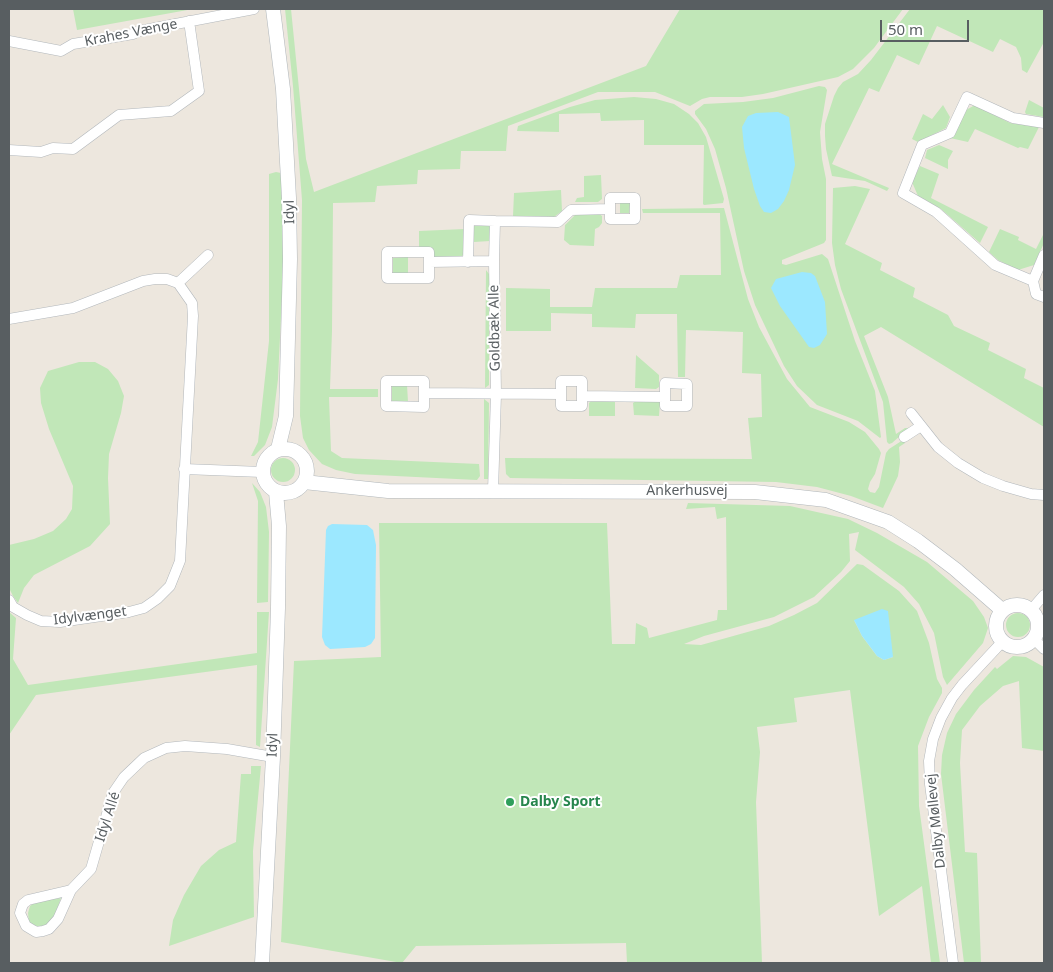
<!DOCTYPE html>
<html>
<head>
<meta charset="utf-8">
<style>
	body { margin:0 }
	#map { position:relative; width:1053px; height:972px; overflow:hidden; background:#ede7de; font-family:"Noto Sans",sans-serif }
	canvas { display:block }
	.frame { position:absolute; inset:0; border:10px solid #585e61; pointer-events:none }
	.scale { position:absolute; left:880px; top:20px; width:89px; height:22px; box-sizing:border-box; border:2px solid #585e61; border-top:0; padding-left:6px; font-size:15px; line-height:18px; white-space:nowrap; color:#585e61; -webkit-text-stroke:4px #fff; paint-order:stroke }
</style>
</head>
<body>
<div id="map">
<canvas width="1053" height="972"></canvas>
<div class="frame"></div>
<div class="scale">50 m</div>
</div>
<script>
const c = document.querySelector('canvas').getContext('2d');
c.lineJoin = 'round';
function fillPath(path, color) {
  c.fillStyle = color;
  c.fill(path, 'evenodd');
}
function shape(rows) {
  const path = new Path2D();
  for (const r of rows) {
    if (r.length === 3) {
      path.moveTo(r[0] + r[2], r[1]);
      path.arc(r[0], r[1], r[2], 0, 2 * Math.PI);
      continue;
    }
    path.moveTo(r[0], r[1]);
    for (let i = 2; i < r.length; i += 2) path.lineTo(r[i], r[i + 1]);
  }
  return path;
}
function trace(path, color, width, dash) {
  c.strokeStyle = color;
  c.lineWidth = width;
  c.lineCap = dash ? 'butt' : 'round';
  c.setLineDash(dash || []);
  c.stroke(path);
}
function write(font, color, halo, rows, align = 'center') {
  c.font = font + ' "Noto Sans",sans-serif';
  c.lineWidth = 4;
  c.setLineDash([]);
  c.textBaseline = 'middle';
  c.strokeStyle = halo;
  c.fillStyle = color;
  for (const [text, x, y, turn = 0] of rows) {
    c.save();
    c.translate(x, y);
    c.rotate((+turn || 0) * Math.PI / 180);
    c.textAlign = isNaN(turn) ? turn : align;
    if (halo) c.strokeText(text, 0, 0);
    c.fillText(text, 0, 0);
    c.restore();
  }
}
fillPath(shape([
	[73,9,193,9,77,30],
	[285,9,291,9,306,159,314,192,646,66,680,9,903,9,874,48,853,69,838,77,763,94,742,97,710,97,702,99,690,106,655,92,598,92,508,126,506,151,461,151,460,169,418,170,417,184,377,186,375,202,333,203,332,331,330,389,378,389,378,397,329,397,331,451,342,458,479,464,480,476,477,480,355,474,336,470,322,464,309,450,303,438,300,416,302,200,293,86],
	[910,9,1044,9,1044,42,1027,73,1022,70,1021,58,1016,47,1000,39,993,52,937,26,919,65,897,55,879,92,869,88,832,164,889,188,887,191,865,181,832,176,826,149,825,136,825,124,834,96,838,88,843,82,858,74,871,60],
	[819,86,825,87,827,90,820,132,822,159,826,179,826,240,824,243,782,260,782,264,786,265,822,254,828,259,855,341,875,391,881,437,880,438,858,421,817,405,797,386,784,366,755,305,744,271,726,188,715,149,706,129,695,114,695,111,704,104,743,102,773,98],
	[634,97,656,99,674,104,689,114,698,123,706,137,724,199,723,203,704,205,703,204,704,145,644,145,644,120,601,121,600,113,559,114,559,132,517,131,518,126,570,107,595,100],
	[1029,100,1044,108,1044,117,1026,114,1025,112],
	[943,105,950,117,946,128,918,142,912,139,923,114,932,119],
	[975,105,1010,123,1039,127,1028,149,1020,147,1018,148,975,129,968,142,950,138,966,110],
	[939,145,953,151,948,160,948,169,925,158,927,150],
	[920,166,939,174,931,198,988,227,980,243,941,209,918,196,912,182],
	[276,172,281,173,284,254,278,379,272,427,265,445,254,456,251,456,258,442,269,341,269,174],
	[601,175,602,199,598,202,575,202,577,198,584,197,584,176],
	[855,186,870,189,845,244,882,263,880,270,915,288,913,297,948,315,954,326,990,343,988,350,1026,369,1024,378,1044,388,1044,427,881,327,864,336,888,397,896,434,905,428,909,428,892,443,889,444,887,442,883,402,841,289,835,265,832,243,833,188],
	[561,190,562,211,554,217,513,216,514,193],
	[620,202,630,203,629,213,620,213],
	[724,208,748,299,759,327,787,379,810,407,849,422,865,432,879,449,881,453,875,474,870,482,868,489,870,492,875,493,879,487,886,453,889,449,903,440,905,443,899,447,900,462,898,476,883,508,851,496,817,487,776,482,510,478,506,474,505,458,752,459,748,418,762,417,761,374,742,373,743,332,686,330,685,377,678,377,677,314,636,314,635,328,592,327,592,314,551,313,551,331,506,331,506,288,550,289,550,307,592,307,595,288,677,288,680,275,721,275,720,213,643,213,642,209],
	[577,213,598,213,602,216,602,223,599,227,595,229,594,246,570,245,564,240,565,225],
	[474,226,490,226,490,241,474,242],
	[465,229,463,255,460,258,435,259,432,256,433,248,419,247,419,231],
	[1000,229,1019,237,1018,240,1036,249,1044,233,1044,243,1034,265,1018,270,998,260,989,252],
	[408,257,408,273,393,273,393,258],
	[486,270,489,274,489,385,485,388],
	[636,355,659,375,659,387,656,389,635,388],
	[79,362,95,362,108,369,118,381,124,396,121,413,109,454,108,478,110,524,90,546,34,575,24,588,18,603,13,596,9,588,9,545,34,539,53,531,66,519,72,509,73,486,49,429,41,403,40,388,48,371],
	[392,384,407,385,408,402,392,401],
	[484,399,489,403,488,479,484,479],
	[593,399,611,400,615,402,615,416,589,416,589,403],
	[639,399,658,400,660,402,659,416,634,415,633,403],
	[283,470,12],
	[252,483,260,492,266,507,269,532,268,602,257,603,258,501],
	[688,503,790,506,848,519,877,533,927,562,973,601,984,617,988,628,983,643,947,685,943,677,934,633,919,604,904,587,855,550,859,532,849,534,850,561,841,572,814,597,774,617,704,636,684,644,701,645,769,626,794,615,817,603,857,564,863,565,899,591,917,611,929,643,937,679,942,688,942,693,929,717,918,746,919,806,940,963,931,963,922,886,879,916,850,690,794,698,797,722,757,727,760,752,756,802,762,963,627,963,626,943,416,946,402,963,281,942,294,661,381,657,379,523,607,523,612,644,635,644,636,623,647,628,649,638,717,620,718,610,727,610,726,517,717,519,715,507,686,509],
	[854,620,893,657,884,660,877,656,862,636],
	[9,612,16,618,13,659,28,685,257,653,257,612,269,612,260,747,256,745,257,665,36,695,9,735],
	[1018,625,12],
	[1013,656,1026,657,1044,667,1044,754,1044,751,1022,748,1019,681,1003,686,980,706,962,730,960,763,965,852,977,853,981,963,964,963,941,774,942,755,947,733,956,714,974,690,995,667,997,669],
	[251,766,261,766,253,851,254,917,169,946,173,920,184,895,201,866,219,850,236,842,241,774,251,774],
	[61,898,53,920,46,926,39,927,29,923,28,913,30,906,37,901]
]), '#c1e7b8');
fillPath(shape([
	[778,112,789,117,795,165,789,190,784,201,778,209,771,213,764,212,760,206,754,189,744,148,742,127,748,116,756,113],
	[802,272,811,273,815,276,825,302,827,334,820,345,814,348,809,347,780,306,771,288,776,279],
	[332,524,367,525,373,530,376,545,375,638,371,644,365,647,330,649,325,645,322,637,326,530,328,526],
	[882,609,888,611,893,657,884,660,877,656,862,636,854,620]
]), '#9ce8ff');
const street = shape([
	[9,41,61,51,73,44,133,34,139,31,254,9],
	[9,150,41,152,53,148,73,149,119,115,171,111,199,91,189,21],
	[1044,255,1033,281,1036,294,1044,297],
	[429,262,429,278,387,278,387,252,429,252,429,262,494,261],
	[468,262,469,220,495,221],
	[1033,281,995,265,936,212,903,193,922,145,950,133,967,97,1013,118,1044,123],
	[178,283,208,255],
	[9,319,73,308,143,281,155,279,167,279,178,283,192,303,193,316,180,561,170,586,157,599,144,608,129,612,60,622,41,621,27,615,13,607,9,600],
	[424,393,424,381,386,381,386,406,424,407,424,393,561,394,561,381,582,381,582,406,561,406,561,394],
	[582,396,665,397,665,406,687,406,687,384,665,383,665,397],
	[911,413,938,447,958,463,983,478,1003,486,1031,494,1044,495],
	[904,437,921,426],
	[184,469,262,472],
	[493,491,496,394,494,261,495,221,558,222,571,210,610,209,610,219,635,219,635,198,610,198,610,209],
	[1031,610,1044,595],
	[1034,639,1044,649],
	[71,890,28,900,23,904,20,913,26,926,36,932,43,931,49,929,58,919,71,890,91,869,113,793,124,777,144,758,166,748,185,746,227,749,273,757],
	[953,963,930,784,929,761,933,739,941,718,952,698,962,685,1003,641]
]);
const secondary = shape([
	[273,9,283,89,289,198,290,259,286,416,278,449],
	[285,471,22],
	[304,482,388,491,755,492,826,500,888,522,918,541,955,569,1002,610],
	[1017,626,21],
	[262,963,273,757,278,608,279,526,276,492]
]);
trace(street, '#b2b7bb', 11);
trace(secondary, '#b1b7bb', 15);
trace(street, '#fff', 10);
trace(secondary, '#fff', 14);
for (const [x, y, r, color] of [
	[510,802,5,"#2e9e5b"]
]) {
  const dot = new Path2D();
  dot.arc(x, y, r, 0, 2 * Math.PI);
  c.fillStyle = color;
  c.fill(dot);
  trace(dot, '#fff', 2);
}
write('14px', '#585e61', '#fff', [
	["Krahes Vænge",131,33,-11],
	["Idyl",290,212,-91],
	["Goldbæk Alle",495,328,-91],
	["Ankerhusvej",687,491],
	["Idylvænget",90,616,-7],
	["Idyl",273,745,-88],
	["Idyl Allé",108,817,-72],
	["Dalby Møllevej",936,821,-96]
]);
write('bold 14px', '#27864d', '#fff', [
	["Dalby Sport",520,802]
], 'left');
</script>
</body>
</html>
